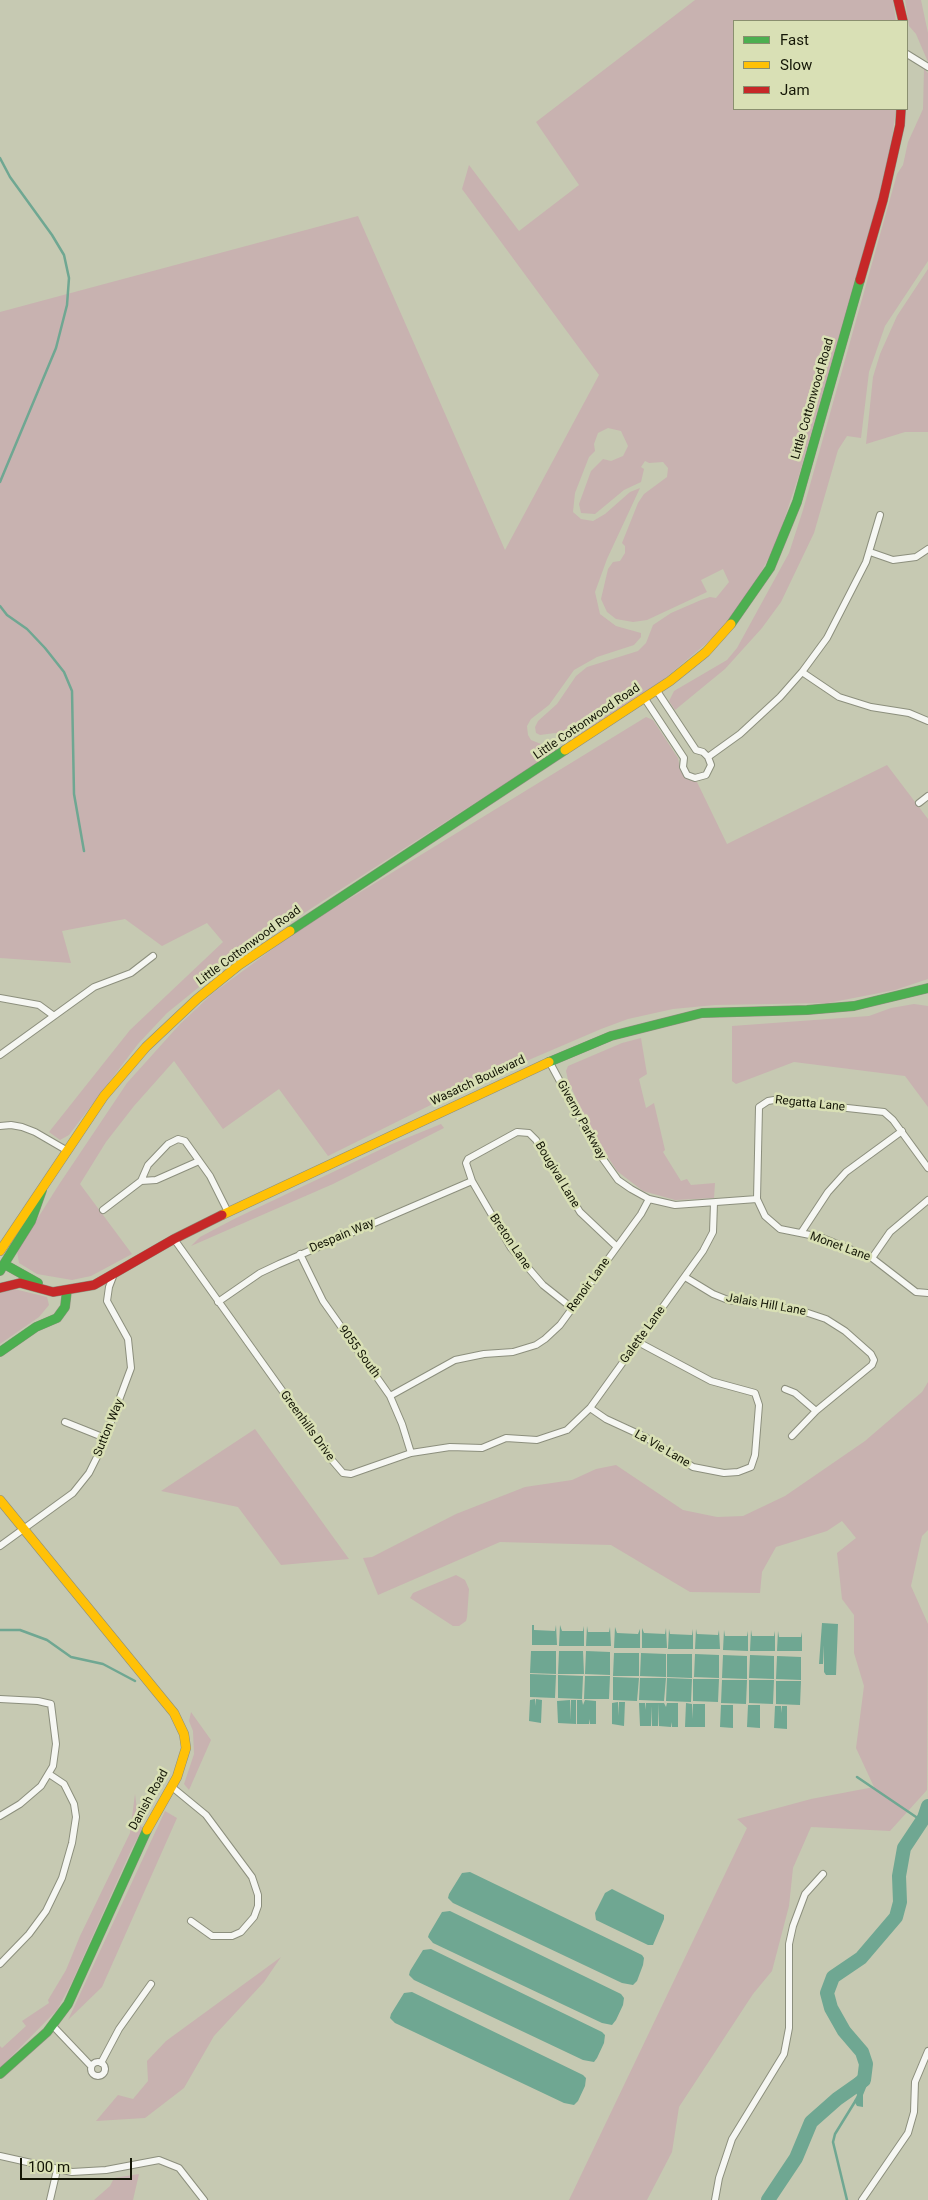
<!DOCTYPE html>
<html>
<head>
<meta charset="utf-8">
<style>
	body { margin:0 }
	#map { position:relative; width:928px; height:2200px; overflow:hidden; background:#c6c9b2; font-family:Roboto,sans-serif }
	canvas { display:block }
	.legend { position:absolute; left:733px; top:20px; width:175px; height:90px; box-sizing:border-box; background:#d9e0b5; border:1px solid #8a8f6f; margin:0; padding:6px 9px; list-style:none; font-size:15px; color:#141606 }
	.legend li { display:flex; align-items:center; gap:10px; height:25px }
	.legend b { width:25px; border:1px solid #8a8f6f }
	.scale { position:absolute; left:20px; top:2158px; width:112px; height:22px; box-sizing:border-box; border:2px solid #141606; border-top:0; padding-left:6px; font-size:15px; line-height:18px; white-space:nowrap; color:#141606; -webkit-text-stroke:4px #d9e0b5; paint-order:stroke }
</style>
</head>
<body>
<div id="map">
<canvas width="928" height="2200"></canvas>
<ul class="legend">
<li><b style="height:6px;background:#4caf50"></b>Fast</li>
<li><b style="height:6px;background:#ffc107"></b>Slow</li>
<li><b style="height:6px;background:#c62828"></b>Jam</li>
</ul>
<div class="scale">100 m</div>
</div>
<script>
const c = document.querySelector('canvas').getContext('2d');
c.lineJoin = 'round';
function fillPath(path, color) {
  c.fillStyle = color;
  c.fill(path, 'evenodd');
}
function shape(rows) {
  const path = new Path2D();
  for (const r of rows) {
    if (r.length === 3) {
      path.moveTo(r[0] + r[2], r[1]);
      path.arc(r[0], r[1], r[2], 0, 2 * Math.PI);
      continue;
    }
    path.moveTo(r[0], r[1]);
    for (let i = 2; i < r.length; i += 2) path.lineTo(r[i], r[i + 1]);
  }
  return path;
}
function trace(path, color, width, dash) {
  c.strokeStyle = color;
  c.lineWidth = width;
  c.lineCap = dash ? 'butt' : 'round';
  c.setLineDash(dash || []);
  c.stroke(path);
}
function write(font, color, halo, rows, align = 'center') {
  c.font = font + ' Roboto,sans-serif';
  c.lineWidth = 5;
  c.setLineDash([]);
  c.textBaseline = 'middle';
  c.strokeStyle = halo;
  c.fillStyle = color;
  for (const [text, x, y, turn = 0] of rows) {
    c.save();
    c.translate(x, y);
    c.rotate((+turn || 0) * Math.PI / 180);
    c.textAlign = isNaN(turn) ? turn : align;
    if (halo) c.strokeText(text, 0, 0);
    c.fillText(text, 0, 0);
    c.restore();
  }
}
fillPath(shape([
	[695,0,893,0,896,21,734,21,734,109,896,109,890,154,876,209,799,475,776,544,759,576,741,604,714,637,663,680,574,738,555,733,540,735,536,733,535,727,538,721,557,704,576,676,587,667,638,651,646,643,653,625,671,613,701,600,710,597,716,598,729,582,723,569,701,580,707,592,647,620,633,622,616,619,607,612,601,599,608,569,613,562,620,561,625,553,625,546,622,543,638,503,644,494,667,477,668,468,663,462,649,463,645,461,641,467,644,469,641,482,624,490,595,514,581,513,579,504,591,471,603,459,611,461,623,456,628,446,621,431,608,428,598,433,594,444,595,451,589,457,575,493,573,512,581,519,593,521,605,514,630,492,640,488,607,559,595,592,600,614,616,626,641,633,641,637,634,645,597,657,574,670,549,705,531,719,527,726,528,735,531,740,541,744,556,744,557,750,332,895,249,949,209,979,167,1013,138,1044,69,1135,60,1140,49,1132,130,1030,223,942,207,923,162,946,125,919,62,931,71,963,0,958,0,312,358,216,505,550,599,375,462,189,469,165,519,231,579,185,536,122],
	[905,0,921,0,928,33,928,62,916,34,909,26],
	[924,69,928,73,928,261,885,326,869,372,861,438,847,436,838,450,814,533,781,602,762,628,725,669,675,710,669,701,674,691,727,660,737,648,789,553,803,510,897,174,903,165,908,142,923,109],
	[928,269,928,432,905,432,866,444,873,377,880,354,897,316],
	[646,717,653,720,678,758,680,769,685,777,697,782,727,844,887,765,928,819,928,979,895,990,828,1003,715,1005,673,1009,628,1019,601,1029,475,1083,328,1156,279,1089,223,1129,174,1061,134,1106,106,1142,80,1184,132,1254,91,1276,72,1280,37,1274,19,1263,17,1251,58,1186,127,1083,180,1024,213,993,282,942,331,910],
	[914,1004,928,1006,928,1107,905,1076,794,1062,736,1084,732,1081,732,1026,869,1016,891,1008],
	[641,1038,647,1074,639,1079,646,1108,654,1103,665,1150,663,1152,681,1181,687,1179,691,1185,715,1183,714,1198,675,1200,643,1191,617,1171,589,1128,568,1080,566,1071,568,1066,622,1043],
	[441,1124,444,1128,333,1184,191,1246,200,1237,234,1219,392,1144],
	[10,1288,47,1297,49,1305,39,1317,0,1344,0,1293],
	[928,1382,928,1530,922,1536,911,1586,928,1624,927,1790,890,1831,811,1827,793,1868,789,1906,772,1971,753,1994,679,2107,672,2152,647,2200,569,2200,747,1828,737,1819,811,1799,874,1787,856,1748,864,1686,854,1653,854,1615,842,1599,837,1553,856,1538,842,1521,827,1531,776,1547,762,1572,760,1593,690,1592,611,1545,500,1542,378,1595,363,1558,372,1557,456,1514,525,1487,572,1480,596,1469,616,1465,683,1510,717,1517,743,1516,785,1496,865,1441,922,1392],
	[255,1429,349,1559,281,1565,238,1507,161,1491],
	[456,1575,465,1580,469,1589,467,1617,466,1621,459,1626,453,1626,410,1598,413,1593],
	[191,1712,211,1740,189,1790,184,1784,194,1754,193,1731,189,1721],
	[135,1794,139,1825,143,1828,132,1848,71,1984,57,2010,0,2068,0,2046,2,2048,26,2026,22,2021,49,2003,48,2000,66,1970,80,1936,130,1833],
	[165,1811,177,1818,102,1987,68,2020],
	[281,1957,264,1982,214,2036,184,2088,145,2118,96,2121,118,2095,133,2099,148,2081,147,2061,166,2041],
	[139,2174,133,2200,94,2200,110,2186,114,2178]
]), '#c8b2b0');
fillPath(shape([
	[822,1623,838,1624,836,1675,826,1675,824,1672,824,1645,823,1664,819,1664],
	[532,1625,534,1625,534,1630,555,1631,556,1625,557,1645,532,1645],
	[560,1625,562,1631,583,1631,584,1626,584,1646,559,1646],
	[587,1626,588,1632,609,1632,610,1627,611,1646,586,1646],
	[615,1627,617,1633,638,1634,640,1629,640,1648,614,1648],
	[642,1628,644,1633,665,1634,666,1628,667,1648,642,1648],
	[669,1629,670,1634,692,1635,693,1629,693,1649,668,1649],
	[696,1629,697,1634,718,1635,719,1630,720,1649,695,1649],
	[724,1630,725,1636,747,1636,748,1631,748,1651,723,1650],
	[751,1630,752,1636,774,1636,775,1631,775,1651,750,1651],
	[778,1631,779,1637,801,1637,802,1632,802,1651,777,1651],
	[531,1651,556,1651,556,1674,530,1673],
	[559,1651,583,1651,584,1674,558,1674],
	[586,1651,610,1652,610,1675,585,1674],
	[614,1653,639,1653,639,1676,613,1676],
	[641,1653,666,1654,666,1677,640,1676],
	[667,1654,692,1654,692,1678,667,1677],
	[695,1654,719,1655,719,1678,694,1677],
	[723,1655,747,1656,747,1679,722,1678],
	[750,1655,774,1656,774,1679,749,1678],
	[777,1656,801,1657,801,1680,776,1679],
	[530,1674,556,1675,555,1698,530,1697],
	[558,1675,583,1676,582,1699,558,1698],
	[585,1676,610,1676,609,1699,584,1699],
	[613,1677,639,1678,637,1701,613,1700],
	[640,1678,666,1678,664,1701,639,1700],
	[667,1678,692,1679,691,1702,666,1701],
	[693,1679,719,1679,718,1702,693,1701],
	[722,1680,747,1680,746,1704,721,1703],
	[749,1680,774,1680,773,1704,749,1703],
	[776,1681,801,1681,800,1705,776,1704],
	[535,1699,536,1706,536,1699,542,1700,541,1723,529,1721,530,1700],
	[570,1700,570,1720,571,1700,576,1700,576,1724,558,1723,557,1701],
	[577,1700,582,1700,583,1705,585,1700,596,1701,596,1724,590,1724,590,1719,589,1724,577,1724],
	[618,1702,618,1716,619,1702,625,1702,624,1726,612,1724,612,1703],
	[639,1703,645,1703,646,1710,646,1703,659,1703,658,1726,652,1726,652,1706,651,1726,640,1726],
	[659,1703,664,1703,666,1707,667,1703,678,1703,678,1727,672,1727,672,1722,671,1727,659,1726],
	[686,1703,692,1704,692,1719,693,1704,699,1704,699,1711,699,1704,705,1704,705,1727,685,1727],
	[721,1705,733,1705,733,1728,720,1727],
	[748,1705,760,1705,760,1728,747,1727],
	[775,1706,781,1706,781,1713,782,1706,787,1706,787,1729,774,1728],
	[470,1872,642,1955,644,1958,643,1965,637,1981,633,1985,622,1983,453,1903,448,1898,449,1894,462,1873],
	[612,1889,664,1915,664,1919,653,1945,648,1945,596,1920,595,1913,605,1893],
	[450,1911,621,1994,624,1998,623,2005,616,2020,612,2025,602,2023,433,1943,428,1937,429,1934,442,1912],
	[431,1949,602,2032,605,2035,604,2043,597,2058,594,2062,583,2060,414,1980,409,1975,410,1971,423,1950],
	[412,1992,583,2075,586,2078,585,2086,578,2101,574,2105,564,2103,395,2023,390,2018,391,2014,404,1993],
	[866,2064,870,2078,863,2095,863,2107,857,2106,854,2101,857,2095,852,2081,861,2072]
]), '#6fa792');
trace(shape([
	[0,158,10,177,52,235,64,255,69,278,67,305,56,348,0,482],
	[0,606,7,615,27,629,45,648,64,672,72,691,74,794,84,851],
	[0,1630,20,1630,47,1640,71,1657,103,1664,135,1681],
	[857,1777,922,1821],
	[847,2200,833,2142,835,2134,856,2100]
]), '#6fa792', 2.5);
trace(shape([
	[768,2200,796,2158,811,2122,837,2099,864,2080,866,2064,862,2052,844,2031,831,2008,827,1993,833,1977,861,1958,896,1917,900,1902,899,1876,904,1848,924,1818,928,1806]
]), '#6fa792', 14);
const street = shape([
	[907,54,928,67],
	[870,552,893,560,916,557,928,549],
	[802,672,839,697,871,707,909,713,928,721],
	[645,699,684,758,683,767,687,775,695,778,706,775,711,765,708,757,703,752,696,750,657,691],
	[708,757,740,734,780,697,802,672,827,638,866,562,880,515],
	[919,803,928,796],
	[0,998,39,1005,54,1016],
	[0,1055,94,987,131,973,153,956],
	[549,1061,598,1152,618,1180,631,1189,649,1199,675,1205,757,1199],
	[0,1126,11,1125,22,1127,35,1132,66,1150],
	[928,1168,893,1120,884,1112,774,1100,768,1101,759,1107,757,1199,765,1216,780,1229,820,1237,872,1258,916,1292,928,1293],
	[141,1181,156,1180,199,1161],
	[103,1210,141,1181,148,1165,168,1144,178,1139,185,1141,210,1176,228,1212],
	[801,1233,828,1192,846,1172,902,1131],
	[174,1239,331,1459,343,1473,351,1474,411,1453,450,1447,482,1448,506,1438,537,1440,567,1430,590,1408,703,1251,713,1232,714,1203],
	[300,1254,323,1301,390,1396,402,1424,411,1453],
	[872,1258,890,1232,928,1200],
	[685,1277,713,1294,728,1300,799,1310,826,1319,845,1331,871,1354,874,1360,872,1365,816,1411,792,1436],
	[218,1302,260,1273,279,1264,472,1181],
	[572,1308,543,1285,511,1248,472,1181,466,1163,468,1159,517,1132,529,1133,536,1140,580,1212,616,1246],
	[785,1389,795,1393,816,1411],
	[390,1396,455,1360,484,1354,513,1352,536,1345,545,1339,560,1325,641,1214,649,1199],
	[590,1408,606,1419,645,1437,693,1467,724,1473,738,1472,751,1467,755,1455,759,1405,755,1393,711,1381,638,1342],
	[65,1422,105,1438],
	[0,1546,73,1493,89,1473,100,1451,131,1368,128,1339,107,1301,109,1287,114,1274],
	[0,1699,38,1701,51,1704,56,1744,53,1766,41,1786,20,1804,0,1816],
	[172,1787,206,1815,252,1877,258,1895,258,1906,254,1917,241,1932,232,1936,212,1936,191,1921],
	[0,1964,29,1934,46,1911,62,1878,72,1843,76,1817,74,1804,64,1784,49,1774],
	[53,2026,91,2066],
	[98,2069,7],
	[101,2063,119,2029,151,1984],
	[0,2156,72,2172,106,2170,159,2160,179,2168,204,2200],
	[50,2200,57,2170],
	[715,2200,719,2178,732,2139,784,2054,789,2028,789,1944,793,1926,805,1894,823,1874],
	[862,2200,908,2133,914,2112,915,2082,928,2051]
]);
const fast = shape([
	[731,624,770,568,797,502,860,280],
	[290,931,565,750],
	[549,1062,611,1036,702,1013,807,1010,854,1006,928,988],
	[0,1271,4,1264],
	[38,1283,4,1264,31,1221,42,1190],
	[0,1352,36,1327,57,1318,65,1307,67,1290],
	[0,2074,47,2032,68,2004,147,1830]
]);
const slow = shape([
	[565,750,670,681,706,652,731,624],
	[222,1215,549,1062],
	[0,1251,104,1096,146,1047,197,999,239,965,290,931],
	[0,1500,174,1713,184,1734,186,1748,177,1777,147,1830]
]);
const jam = shape([
	[898,0,903,21],
	[860,280,883,200,900,125,901,109],
	[0,1288,20,1283,53,1292,94,1285,174,1239,222,1215]
]);
trace(street, '#8c8f7d', 8);
trace(fast, '#8c8f7d', 10);
trace(slow, '#8c8f7d', 10);
trace(jam, '#8c8f7d', 10);
trace(street, '#f6f7f3', 6);
trace(fast, '#4caf50', 9);
trace(slow, '#ffc107', 9);
trace(jam, '#c62828', 9);
write('12px', '#141606', '#d9e0b5', [
	["Little Cottonwood Road",813,399,-74],
	["Little Cottonwood Road",587,722,-34],
	["Little Cottonwood Road",249,946,-36],
	["Wasatch Boulevard",478,1081,-25],
	["Regatta Lane",810,1104,6],
	["Giverny Parkway",581,1120,61],
	["Bougival Lane",557,1175,59],
	["Despain Way",342,1236,-23],
	["Breton Lane",510,1242,56],
	["Monet Lane",840,1247,20],
	["Renoir Lane",589,1285,-54],
	["Jalais Hill Lane",766,1305,10],
	["Galette Lane",643,1335,-54],
	["9055 South",359,1352,54],
	["Greenhills Drive",307,1426,54],
	["Sutton Way",109,1428,-68],
	["La Vie Lane",662,1449,30],
	["Danish Road",149,1800,-61]
]);
</script>
</body>
</html>
